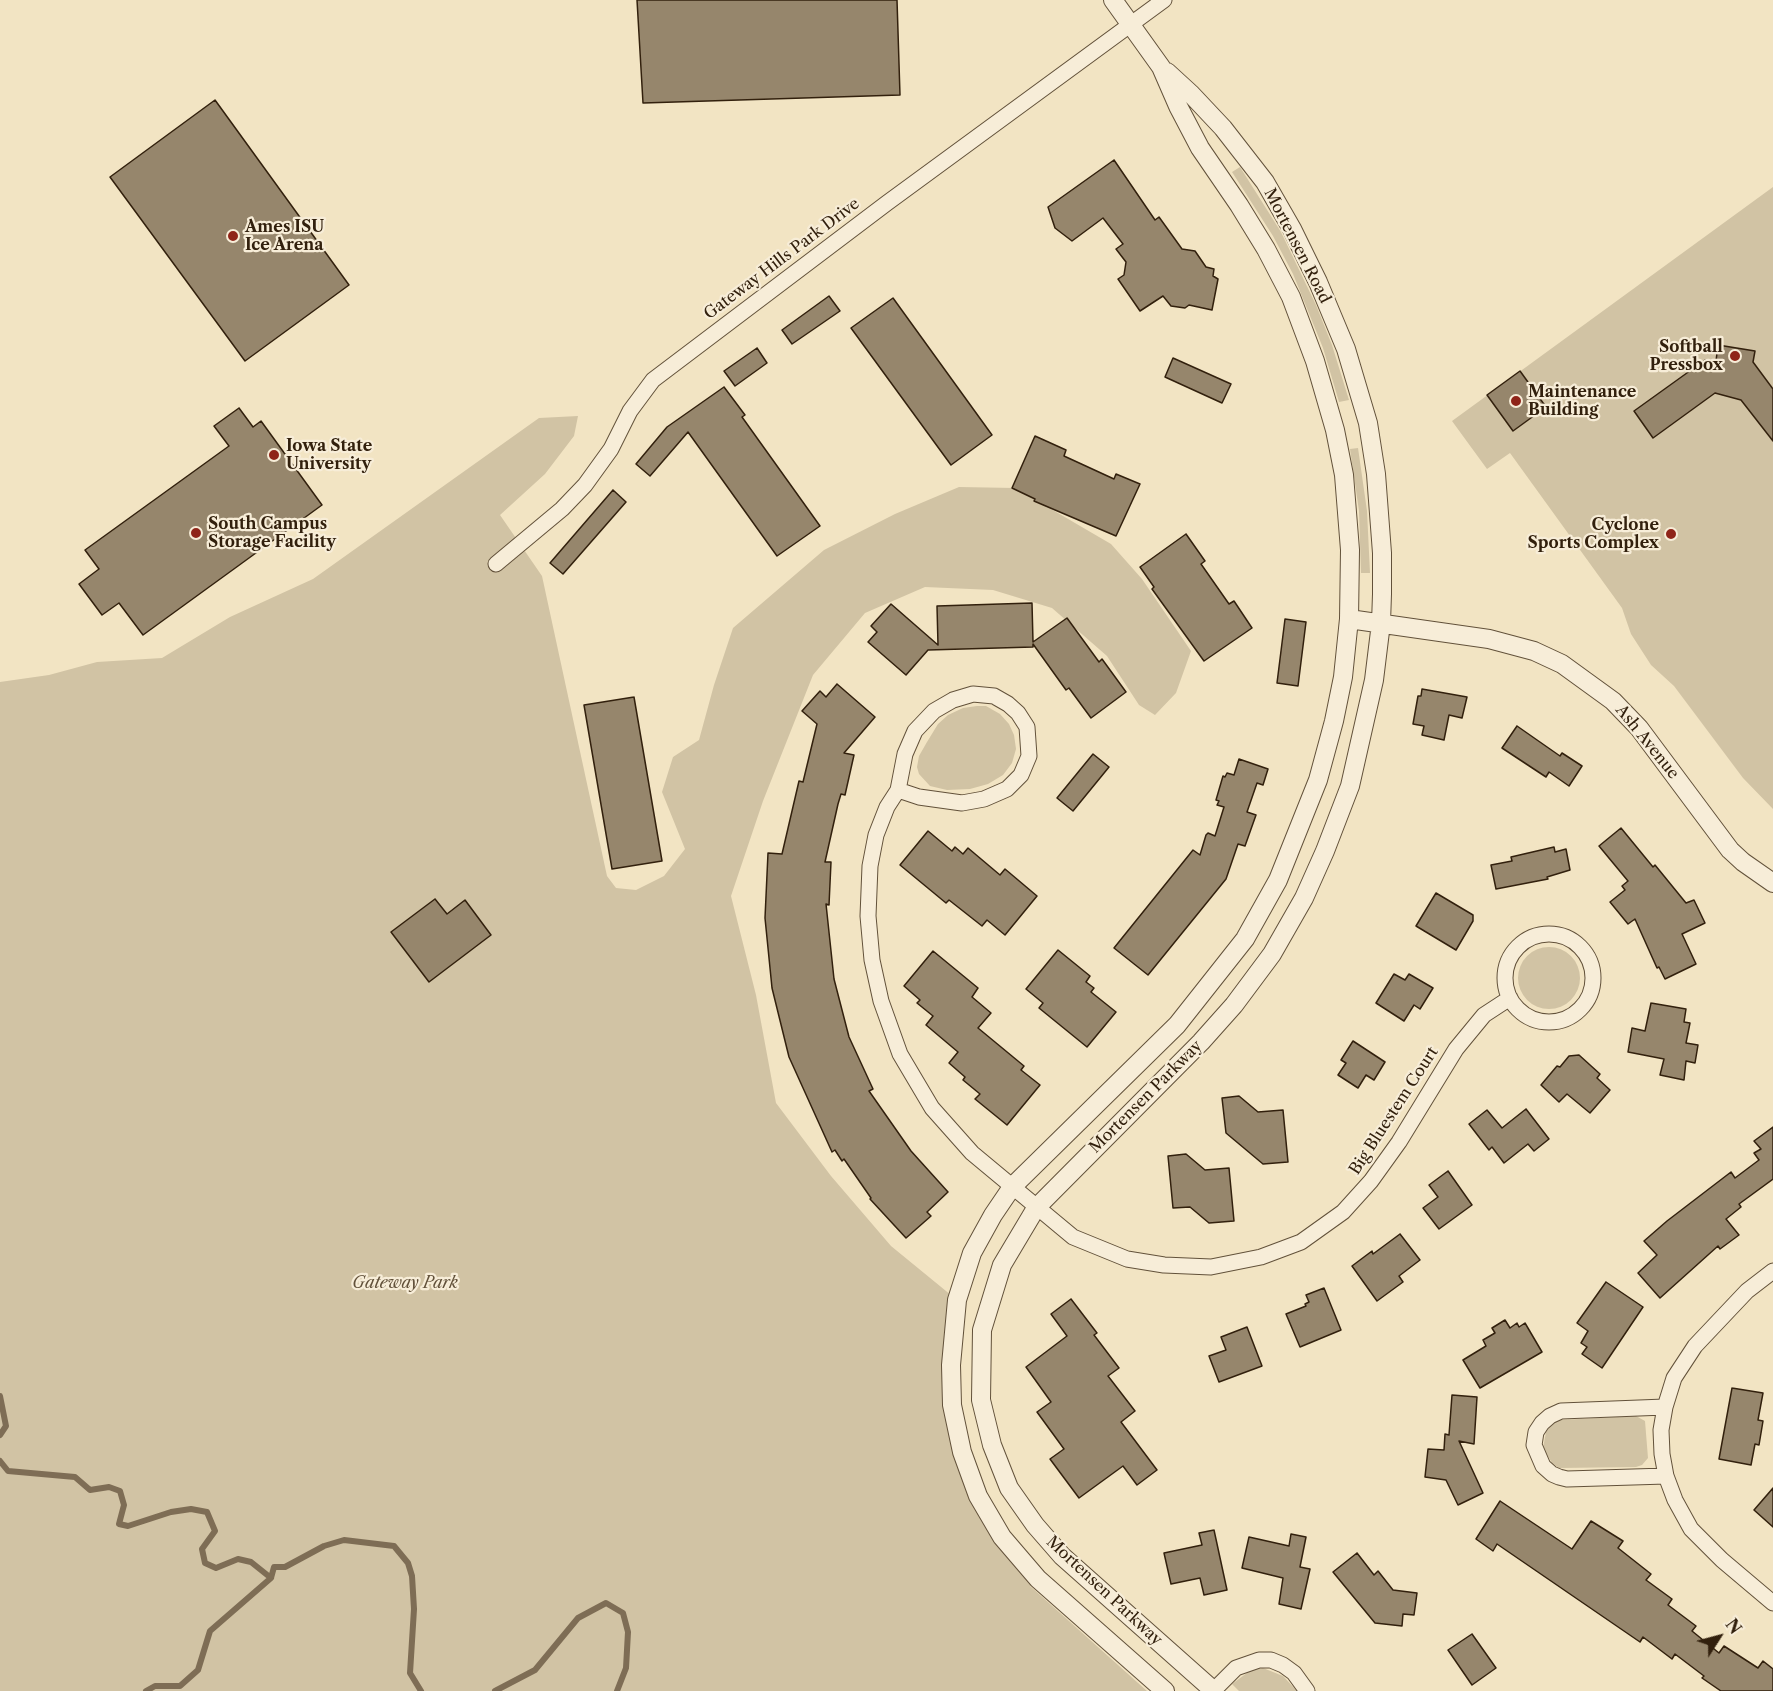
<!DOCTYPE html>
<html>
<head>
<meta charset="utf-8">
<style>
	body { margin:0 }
	#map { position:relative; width:1773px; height:1691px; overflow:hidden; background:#f2e4c3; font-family:"Libre Caslon Text",serif }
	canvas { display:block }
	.north { position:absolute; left:1689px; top:1607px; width:60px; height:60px; -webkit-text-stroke:4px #f7edd8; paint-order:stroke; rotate:54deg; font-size:16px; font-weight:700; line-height:24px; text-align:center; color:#32200d }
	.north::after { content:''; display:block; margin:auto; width:21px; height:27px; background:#32200d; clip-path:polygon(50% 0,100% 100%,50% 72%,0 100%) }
</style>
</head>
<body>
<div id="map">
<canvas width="1773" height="1691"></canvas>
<div class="north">N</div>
</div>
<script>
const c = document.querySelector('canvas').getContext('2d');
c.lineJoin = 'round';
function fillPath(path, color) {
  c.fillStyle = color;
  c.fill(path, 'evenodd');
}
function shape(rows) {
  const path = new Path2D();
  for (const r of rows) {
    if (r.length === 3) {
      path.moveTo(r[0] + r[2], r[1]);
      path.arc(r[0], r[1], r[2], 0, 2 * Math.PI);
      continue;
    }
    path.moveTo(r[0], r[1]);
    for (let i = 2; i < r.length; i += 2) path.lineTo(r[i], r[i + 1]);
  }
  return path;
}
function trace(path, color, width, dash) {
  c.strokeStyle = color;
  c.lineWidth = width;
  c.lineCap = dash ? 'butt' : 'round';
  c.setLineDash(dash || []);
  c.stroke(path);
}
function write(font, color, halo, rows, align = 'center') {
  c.font = font + ' "Libre Caslon Text",serif';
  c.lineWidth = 4.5;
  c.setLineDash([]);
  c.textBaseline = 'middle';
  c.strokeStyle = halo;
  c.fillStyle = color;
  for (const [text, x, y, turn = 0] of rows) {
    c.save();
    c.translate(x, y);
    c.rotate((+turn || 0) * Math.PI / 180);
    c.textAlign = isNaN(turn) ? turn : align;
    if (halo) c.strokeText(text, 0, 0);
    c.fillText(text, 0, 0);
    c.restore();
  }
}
fillPath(shape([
	[1240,167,1281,232,1316,305,1332,345,1349,400,1339,402,1323,348,1293,274,1273,236,1232,172],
	[1773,187,1773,809,1743,778,1674,686,1651,665,1631,634,1622,608,1510,453,1487,469,1452,421],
	[578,416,574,436,545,474,500,515,542,576,607,876,616,888,636,890,664,876,685,849,662,792,673,757,699,740,714,685,733,628,824,550,895,514,959,487,1015,488,1111,544,1142,579,1191,651,1176,693,1155,715,1139,705,1107,656,1052,608,993,590,925,587,865,613,813,675,763,801,731,896,756,995,776,1103,831,1176,891,1246,957,1300,951,1365,978,1496,1038,1579,1030,1586,1147,1691,0,1691,0,682,49,675,97,662,162,658,230,617,313,579,539,418],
	[1358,448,1367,511,1370,573,1361,573,1359,511,1350,449],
	[977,706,986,706,1000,714,1009,724,1014,735,1016,749,1012,763,1003,775,988,784,970,789,947,790,930,786,919,774,917,767,919,756,927,742,938,724,948,715,963,708],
	[1549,978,31],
	[1636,1416,1645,1421,1648,1458,1642,1465,1636,1467,1559,1468,1552,1463,1543,1448,1546,1432,1552,1423,1560,1420],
	[1263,1668,1283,1676,1297,1691,1239,1691,1232,1684,1251,1670]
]), '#d1c3a4');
trace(shape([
	[0,1396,6,1426,0,1435],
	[0,1461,8,1471,75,1477,90,1490,109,1487,120,1491,124,1505,119,1524,128,1526,171,1512,191,1509,207,1512,215,1531,202,1549,205,1563,216,1568,238,1559,251,1562,271,1578],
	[146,1691,155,1686,180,1686,198,1670,210,1631,271,1578,274,1567,285,1567,324,1546,344,1540,394,1546,408,1563,412,1576,414,1609,410,1673,421,1691],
	[495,1691,535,1670,578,1618,606,1603,623,1613,628,1632,626,1668,617,1691]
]), '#7e6d55', 6);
const building = shape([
	[637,0,897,0,900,95,643,103,637,0],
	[215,100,349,285,245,361,110,177,215,100],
	[1114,160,1155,220,1159,217,1182,249,1195,251,1206,267,1214,269,1213,276,1218,279,1212,310,1189,305,1185,308,1171,306,1163,296,1140,311,1118,279,1124,275,1126,262,1116,249,1123,244,1103,218,1072,241,1055,228,1048,207,1114,160],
	[829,296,840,311,792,344,782,330,829,296],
	[893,298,992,435,951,465,851,328,893,298],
	[1718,345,1755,351,1753,362,1773,389,1773,441,1741,400,1715,393,1653,438,1634,411,1705,360,1716,361,1718,345],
	[757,348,767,363,735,386,724,371,757,348],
	[1173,358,1231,384,1222,403,1165,377,1173,358],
	[1520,371,1546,407,1513,431,1487,395,1520,371],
	[724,387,745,415,742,417,820,526,777,556,688,432,650,476,636,464,667,427,724,387],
	[239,408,253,427,261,421,322,505,143,635,119,603,102,615,79,584,99,569,85,550,229,446,214,426,239,408],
	[1035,436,1066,450,1064,456,1114,479,1116,474,1140,484,1116,536,1034,501,1035,499,1012,488,1035,436],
	[613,490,626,502,563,574,550,563,613,490],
	[1186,534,1205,561,1201,564,1229,604,1234,601,1252,628,1204,661,1152,589,1154,587,1140,567,1186,534],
	[1032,603,1033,642,1067,618,1099,662,1102,659,1126,692,1091,718,1069,688,1066,690,1033,644,1033,647,928,650,906,675,868,642,877,632,871,626,891,604,938,645,937,606,1032,603],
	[1285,619,1306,622,1298,686,1277,683,1285,619],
	[837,684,875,717,844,753,854,755,845,795,841,794,838,804,825,862,831,862,829,905,826,904,834,979,849,1037,873,1089,869,1091,911,1151,948,1192,927,1212,931,1216,906,1238,870,1199,871,1198,844,1159,842,1161,835,1150,832,1152,789,1057,772,988,765,918,768,853,782,854,799,781,803,782,817,724,802,711,820,691,826,697,837,684],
	[1422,689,1467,697,1462,718,1449,715,1444,740,1422,735,1424,726,1413,724,1418,696,1421,696,1422,689],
	[634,697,662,861,612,869,584,705,634,697],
	[1517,726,1560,756,1562,753,1582,766,1569,786,1549,772,1546,777,1502,748,1517,726],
	[1093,754,1109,767,1073,811,1057,798,1093,754],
	[1239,759,1268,769,1263,785,1257,783,1247,812,1256,815,1245,846,1238,844,1226,879,1148,975,1114,948,1193,850,1200,855,1206,835,1208,833,1215,836,1224,807,1217,805,1219,801,1216,800,1223,776,1225,777,1227,773,1234,775,1239,759],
	[1621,828,1653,867,1655,865,1686,903,1694,900,1705,923,1682,934,1696,964,1665,979,1659,967,1657,968,1635,919,1628,924,1610,902,1625,890,1622,886,1628,881,1599,846,1621,828],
	[928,831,952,851,955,847,963,854,968,848,1000,875,1005,869,1037,896,1005,935,987,920,982,926,949,900,946,903,900,865,928,831],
	[1554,847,1555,852,1566,849,1570,870,1547,877,1548,879,1496,889,1491,865,1512,861,1511,857,1554,847],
	[1436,893,1473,915,1473,921,1456,950,1416,926,1436,893],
	[435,899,447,914,465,900,491,935,429,982,391,932,435,899],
	[1058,950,1090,976,1086,982,1094,988,1091,992,1116,1012,1087,1047,1039,1008,1043,1003,1026,989,1058,950],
	[933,951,978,988,972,997,991,1013,978,1028,1024,1066,1021,1070,1040,1085,1007,1125,975,1099,980,1094,963,1080,965,1077,949,1063,958,1052,926,1025,933,1016,917,1003,920,1000,904,986,933,951],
	[1394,974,1405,980,1409,974,1433,988,1420,1009,1414,1005,1404,1021,1376,1003,1394,974],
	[1651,1003,1686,1009,1684,1022,1690,1023,1686,1043,1698,1045,1695,1063,1686,1061,1684,1080,1660,1075,1664,1059,1628,1052,1632,1028,1645,1031,1651,1003],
	[1353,1041,1385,1062,1374,1080,1366,1075,1358,1088,1338,1075,1346,1063,1341,1060,1353,1041],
	[1579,1055,1600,1074,1597,1078,1610,1090,1590,1113,1567,1094,1559,1102,1541,1085,1557,1066,1560,1067,1569,1056,1579,1055],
	[1239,1096,1258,1112,1283,1110,1288,1162,1263,1164,1226,1133,1222,1098,1239,1096],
	[1526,1109,1549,1139,1534,1151,1528,1144,1504,1163,1492,1147,1489,1150,1469,1124,1487,1110,1502,1128,1526,1109],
	[1773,1127,1773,1179,1739,1204,1741,1207,1726,1219,1739,1235,1720,1249,1718,1246,1660,1298,1638,1273,1657,1255,1644,1241,1667,1221,1731,1172,1735,1178,1759,1160,1754,1153,1761,1149,1754,1141,1773,1127],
	[1186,1154,1205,1170,1229,1168,1234,1221,1209,1223,1190,1207,1173,1208,1168,1156,1186,1154],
	[1448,1171,1472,1205,1439,1229,1423,1208,1438,1197,1429,1185,1448,1171],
	[1400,1234,1420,1260,1399,1276,1403,1282,1377,1301,1352,1266,1372,1251,1373,1254,1400,1234],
	[1606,1282,1643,1307,1602,1368,1582,1354,1587,1347,1581,1343,1588,1331,1577,1323,1606,1282],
	[1324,1288,1341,1330,1300,1347,1286,1314,1306,1306,1305,1304,1309,1302,1306,1295,1324,1288],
	[1071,1299,1097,1333,1094,1335,1119,1368,1108,1376,1135,1411,1121,1422,1157,1470,1137,1485,1123,1466,1079,1498,1050,1459,1064,1449,1037,1412,1051,1402,1026,1367,1067,1336,1051,1314,1071,1299],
	[1505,1320,1510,1328,1517,1323,1519,1327,1525,1323,1542,1352,1480,1388,1463,1360,1486,1346,1483,1340,1495,1333,1492,1328,1505,1320],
	[1247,1327,1262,1366,1219,1382,1209,1356,1226,1350,1221,1337,1247,1327],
	[1732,1388,1763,1393,1758,1420,1763,1421,1759,1445,1755,1444,1751,1465,1719,1459,1732,1388],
	[1452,1395,1477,1397,1474,1444,1459,1441,1483,1493,1458,1505,1446,1480,1425,1477,1428,1449,1444,1450,1445,1434,1449,1435,1452,1395],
	[1773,1488,1773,1527,1754,1510,1773,1488],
	[1500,1501,1572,1549,1591,1521,1623,1541,1618,1548,1651,1574,1646,1580,1672,1599,1668,1605,1696,1626,1692,1631,1719,1653,1724,1646,1758,1668,1763,1661,1773,1669,1773,1691,1721,1691,1702,1678,1704,1676,1675,1654,1672,1659,1643,1637,1640,1642,1497,1544,1493,1551,1476,1539,1500,1501],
	[1214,1530,1227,1590,1204,1595,1200,1578,1171,1584,1164,1553,1202,1545,1199,1533,1214,1530],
	[1291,1534,1306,1537,1300,1567,1310,1569,1301,1609,1279,1604,1283,1578,1242,1568,1249,1537,1289,1546,1291,1534],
	[1357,1553,1374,1575,1378,1571,1393,1590,1417,1593,1414,1615,1403,1614,1402,1626,1375,1623,1333,1572,1357,1553],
	[1472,1634,1496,1668,1472,1685,1448,1650,1472,1634]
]);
fillPath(building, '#96866c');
trace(building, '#32200d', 1.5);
const minor = shape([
	[496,564,562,509,585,485,611,449,630,411,653,380,887,203,1164,0],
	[898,790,919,797,962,803,984,799,1007,789,1021,775,1029,756,1027,727,1018,713,1008,704,994,696,973,694,953,700,934,711,915,731,905,754,898,790,887,807,876,835,870,866,868,916,872,960,881,1001,900,1054,932,1108,972,1153,1073,1237,1127,1259,1164,1265,1211,1267,1261,1257,1301,1242,1343,1212,1371,1181,1399,1142,1456,1049,1484,1015,1510,998],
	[1549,978,44],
	[1773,1271,1747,1291,1695,1346,1674,1378,1665,1407,1661,1430,1662,1454,1666,1476,1675,1500,1691,1529,1722,1560,1773,1603],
	[1665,1407,1561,1411,1550,1416,1542,1423,1536,1432,1534,1445,1543,1466,1552,1474,1559,1477,1567,1479,1666,1476],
	[1213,1691,1236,1668,1259,1660,1271,1660,1283,1665,1294,1673,1307,1691]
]);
const tertiary = shape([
	[1113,0,1161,67,1178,106,1200,148,1239,205,1266,249,1291,297,1315,361,1335,430,1344,475,1350,550,1349,619,1343,677,1334,721,1318,780,1278,880,1245,939,1177,1025,1012,1187,993,1215,972,1253,957,1300,951,1365,952,1405,962,1452,978,1496,1002,1537,1038,1579,1165,1691],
	[1167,72,1191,94,1223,128,1265,182,1292,229,1318,282,1346,349,1368,423,1376,474,1382,553,1382,594,1381,623,1374,680,1350,786,1325,851,1304,898,1272,954,1234,1005,1201,1042,1036,1208,1002,1265,982,1330,981,1400,992,1445,1009,1488,1035,1525,1062,1556,1214,1691],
	[1349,619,1489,639,1534,651,1562,664,1613,701,1639,728,1730,850,1743,862,1773,883]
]);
trace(minor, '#62513a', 17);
trace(tertiary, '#62513a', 20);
trace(minor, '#f7edd8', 15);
trace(tertiary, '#f7edd8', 18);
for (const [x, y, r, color] of [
	[233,236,6,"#8f2418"],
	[1735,356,6,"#8f2418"],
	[1516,401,6,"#8f2418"],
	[274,455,6,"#8f2418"],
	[196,533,6,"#8f2418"],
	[1671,534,6,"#8f2418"]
]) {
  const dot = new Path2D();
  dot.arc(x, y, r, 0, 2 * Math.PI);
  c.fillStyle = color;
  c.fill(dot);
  trace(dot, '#f7edd8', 2);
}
write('bold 16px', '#32200d', '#f7edd8', [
	["Ames ISU",245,227],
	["Ice Arena",245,245],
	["Softball",1723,347,"right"],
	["Pressbox",1723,365,"right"],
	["Maintenance",1528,392],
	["Building",1528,410],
	["Iowa State",286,446],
	["University",286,464],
	["South Campus",208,524],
	["Storage Facility",208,542],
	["Cyclone",1659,525,"right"],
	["Sports Complex",1659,543,"right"]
], 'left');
write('16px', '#32200d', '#f7edd8', [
	["Mortensen Road",1297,246,63],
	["Gateway Hills Park Drive",782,259,-37],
	["Ash Avenue",1647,742,51],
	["Mortensen Parkway",1146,1097,-45],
	["Big Bluestem Court",1394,1111,-57],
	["Mortensen Parkway",1104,1591,43]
]);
write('italic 16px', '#62513a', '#f7edd8', [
	["Gateway Park",405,1283]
]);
</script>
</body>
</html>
